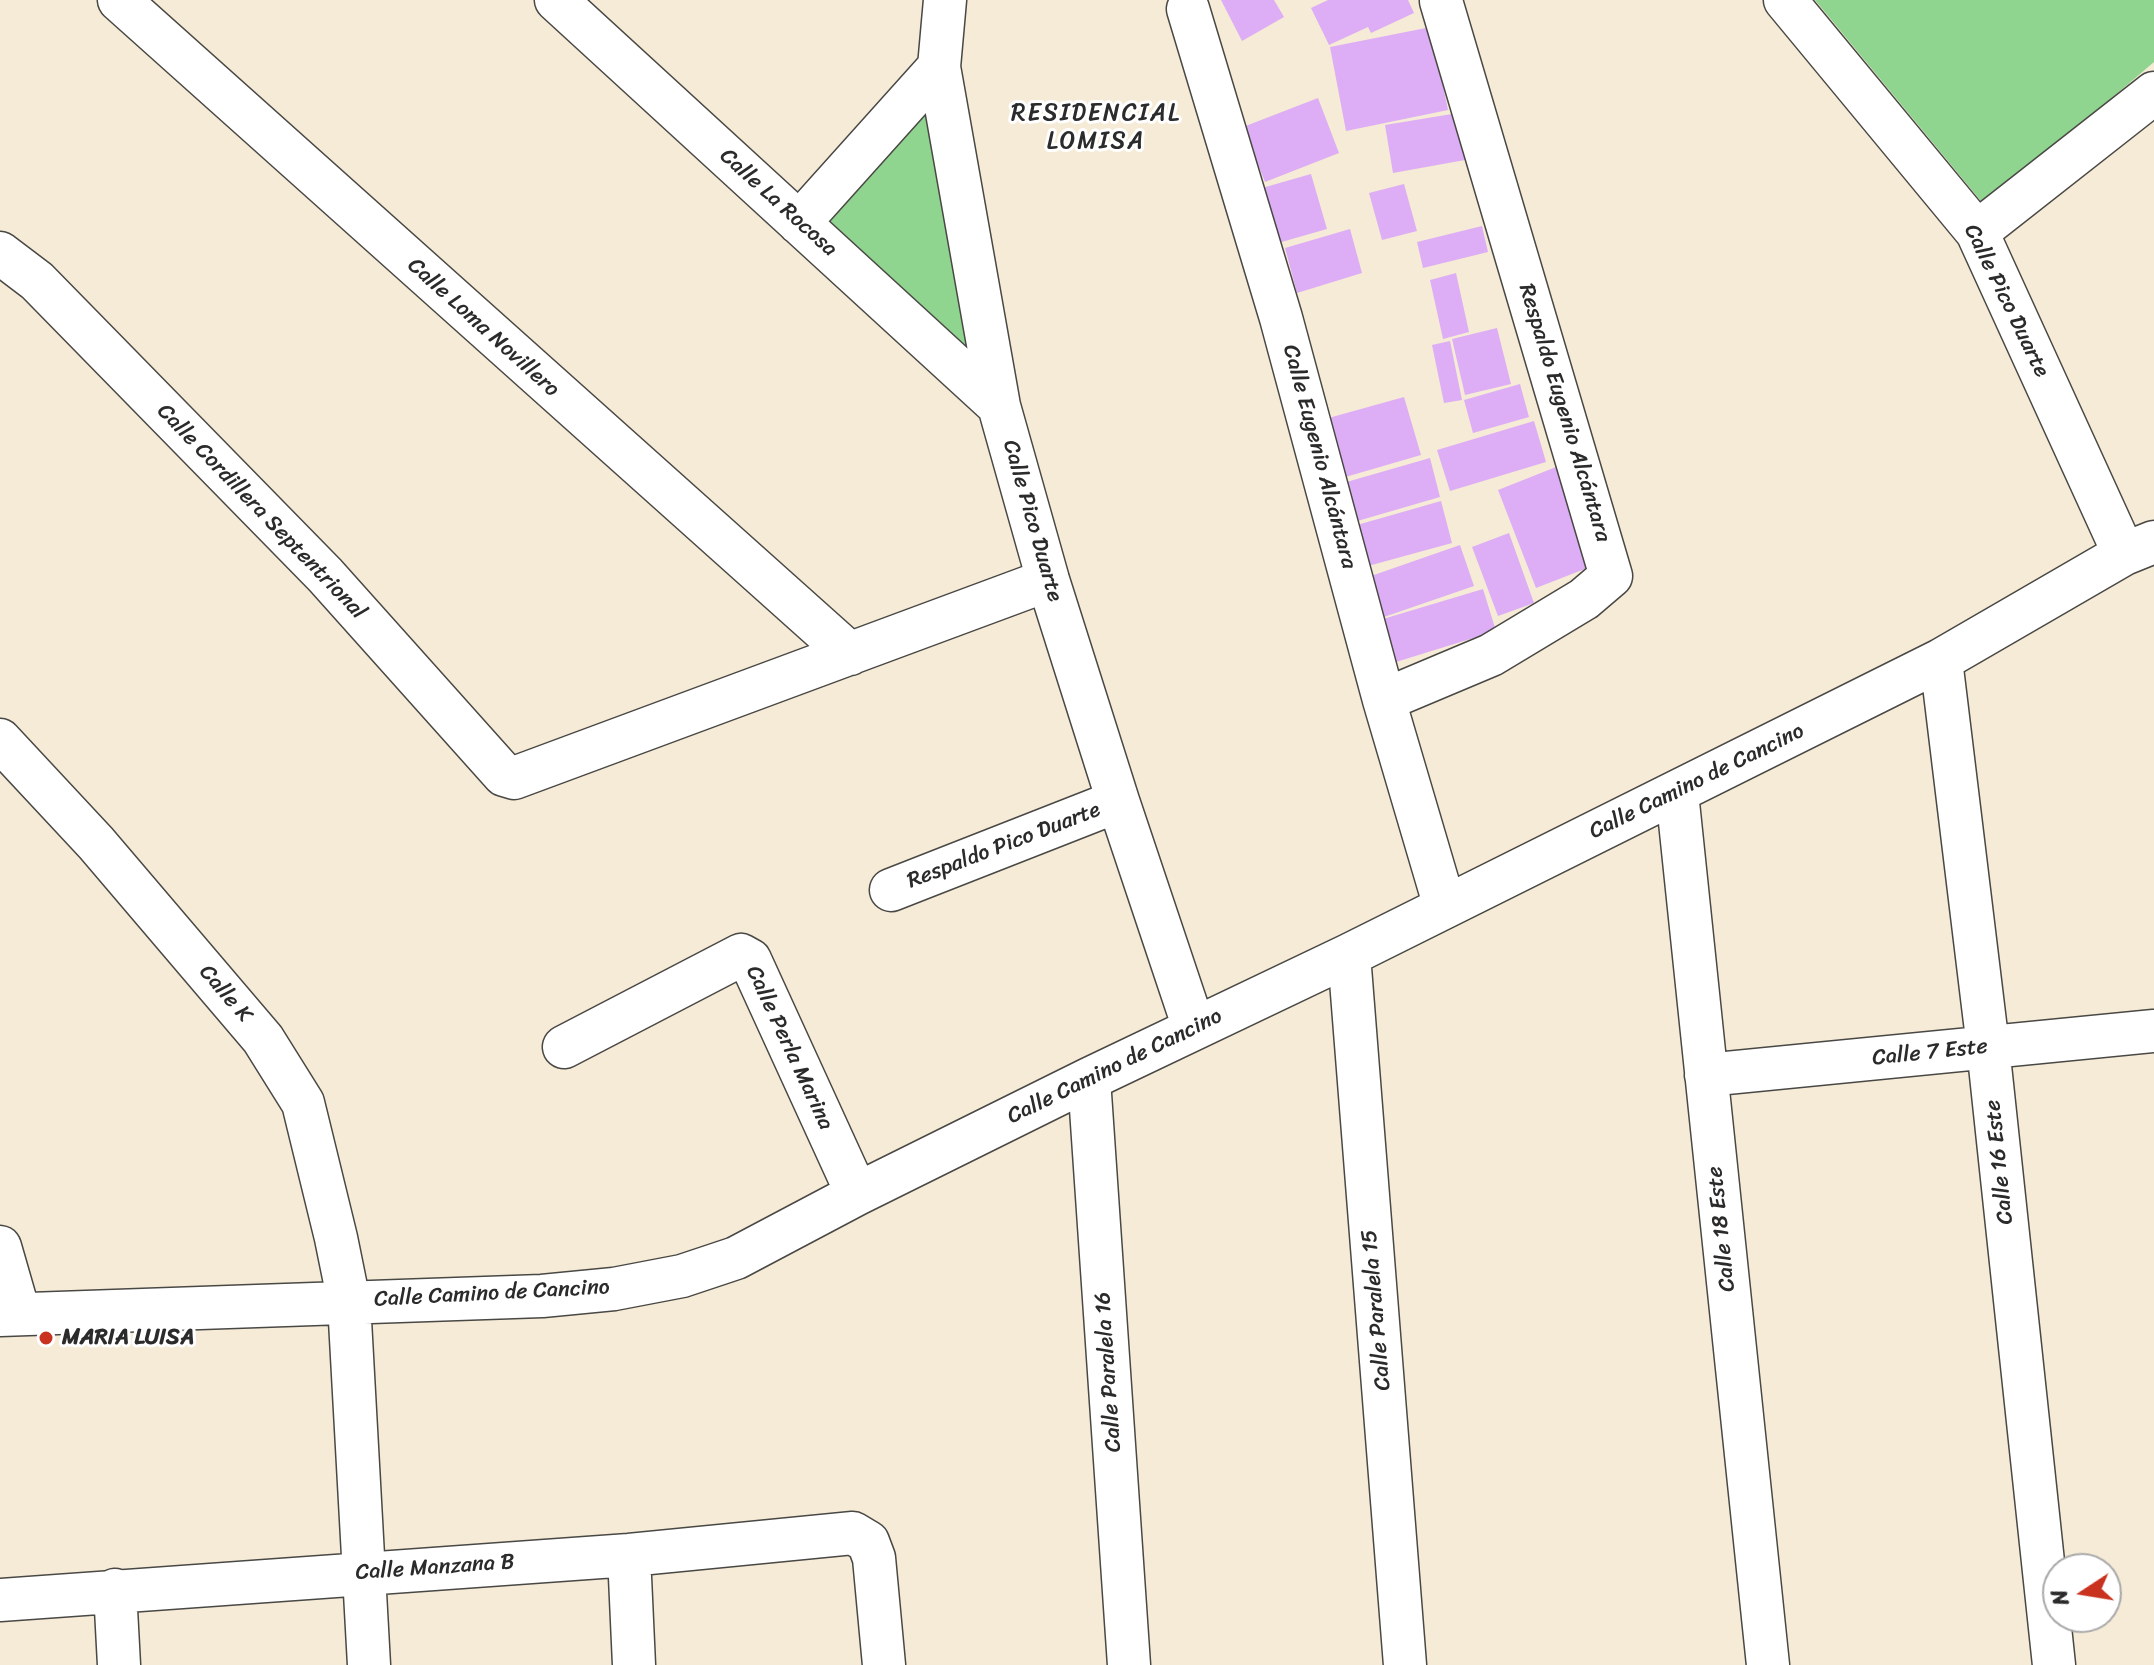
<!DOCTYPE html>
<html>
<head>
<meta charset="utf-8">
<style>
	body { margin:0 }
	#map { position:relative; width:2154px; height:1665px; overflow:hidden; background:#f5ebd6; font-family:Sriracha,sans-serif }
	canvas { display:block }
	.north { position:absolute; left:2042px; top:1553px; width:80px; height:80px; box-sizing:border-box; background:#fff; border:2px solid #aaa; border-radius:50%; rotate:258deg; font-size:22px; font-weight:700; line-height:32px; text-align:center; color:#2b2b2b }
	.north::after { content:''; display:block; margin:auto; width:28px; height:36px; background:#c8321e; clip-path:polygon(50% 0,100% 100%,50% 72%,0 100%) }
</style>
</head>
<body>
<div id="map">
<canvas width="2154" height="1665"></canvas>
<div class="north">N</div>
</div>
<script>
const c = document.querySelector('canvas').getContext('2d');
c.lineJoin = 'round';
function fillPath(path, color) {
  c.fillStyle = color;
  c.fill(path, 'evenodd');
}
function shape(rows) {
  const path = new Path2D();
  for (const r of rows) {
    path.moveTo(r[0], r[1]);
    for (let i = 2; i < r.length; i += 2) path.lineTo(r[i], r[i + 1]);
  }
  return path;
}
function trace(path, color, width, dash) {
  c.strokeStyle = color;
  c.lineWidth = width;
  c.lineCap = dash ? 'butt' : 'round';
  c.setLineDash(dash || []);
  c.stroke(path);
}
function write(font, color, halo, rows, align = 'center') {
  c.font = font + ' Sriracha,sans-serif';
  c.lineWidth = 6;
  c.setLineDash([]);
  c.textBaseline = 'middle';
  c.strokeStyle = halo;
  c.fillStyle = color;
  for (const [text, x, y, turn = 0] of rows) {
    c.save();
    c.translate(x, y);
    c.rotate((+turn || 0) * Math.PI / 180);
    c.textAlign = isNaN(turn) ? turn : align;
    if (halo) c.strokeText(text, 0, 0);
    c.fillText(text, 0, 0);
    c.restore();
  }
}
fillPath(shape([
	[1815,0,2154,0,2154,62,1985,206],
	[930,88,986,378,816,211]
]), '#90d58f');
fillPath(shape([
	[1221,0,1274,0,1284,17,1242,41],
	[1328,0,1408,0,1414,13,1371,33,1368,27,1329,45,1311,8],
	[1431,27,1448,110,1346,131,1330,47],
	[1318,98,1339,153,1265,182,1243,127],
	[1458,113,1465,160,1393,173,1385,125],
	[1311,174,1327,229,1278,243,1262,188],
	[1404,184,1417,231,1382,240,1369,193],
	[1482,226,1488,252,1423,268,1417,242],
	[1350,229,1362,273,1297,293,1285,248],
	[1456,273,1469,332,1443,339,1430,280],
	[1497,328,1511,384,1465,395,1452,339],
	[1450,341,1462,400,1444,403,1432,345],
	[1520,384,1529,417,1473,433,1464,400],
	[1404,397,1421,455,1342,478,1325,419],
	[1534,421,1546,462,1450,491,1437,450],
	[1430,458,1440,497,1354,522,1343,483],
	[1556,467,1595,565,1536,588,1498,490],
	[1441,501,1452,543,1368,566,1357,525],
	[1509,533,1534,603,1498,616,1472,547],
	[1460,545,1474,586,1384,617,1371,576],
	[1483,589,1496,631,1396,662,1383,619]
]), '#ddaef5');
const minor = shape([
	[119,0,850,654],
	[556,0,999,406],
	[945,0,939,67,999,406,1048,580,1118,801,1194,1028],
	[1785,0,1977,232,2124,554],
	[1188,9,1281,318,1384,700,1445,907],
	[799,223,939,67],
	[1977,232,2154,93],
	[0,253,37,281,325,575,504,775,514,778,1048,580],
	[1941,660,1988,1047,2054,1665],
	[1384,700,1491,655,1584,599,1611,576,1441,1],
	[0,740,96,843,263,1039,303,1103,336,1238,349,1302,369,1665],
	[1677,793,1768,1665],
	[891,890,1118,801],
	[1349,955,1405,1665],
	[564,1047,741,955,750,960,857,1194],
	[1706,1075,2154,1031],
	[1089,1079,1129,1665],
	[0,1247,19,1313],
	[0,1315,542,1296,614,1289,682,1276,736,1258,857,1194,1089,1079,1349,955,1941,660,2124,554,2154,542],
	[629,1555,634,1665],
	[115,1590,119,1665],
	[0,1600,629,1555,853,1533,868,1542,874,1558,884,1665]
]);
trace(minor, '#494845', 45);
trace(minor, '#fff', 42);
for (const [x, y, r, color] of [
	[46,1338,8,"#c8321e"]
]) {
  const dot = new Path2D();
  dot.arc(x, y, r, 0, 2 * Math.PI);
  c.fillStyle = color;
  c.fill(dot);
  trace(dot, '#fff', 3);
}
write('22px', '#2b2b2b', '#fff', [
	["Calle La Rocosa",778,203,42],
	["Calle Pico Duarte",2006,301,64],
	["Calle Loma Novillero",483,328,42],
	["Respaldo Eugenio Alcántara",1564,413,73],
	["Calle Eugenio Alcántara",1319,457,75],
	["Calle Cordillera Septentrional",261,512,46],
	["Calle Pico Duarte",1032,521,74],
	["Calle Camino de Cancino",1697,782,-26],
	["Respaldo Pico Duarte",1004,846,-21],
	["Calle K",225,994,49],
	["Calle Perla Marina",789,1048,65],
	["Calle 7 Este",1930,1053,-6],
	["Calle Camino de Cancino",1115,1067,-26],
	["Calle 16 Este",2000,1162,-96],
	["Calle 18 Este",1722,1229,-96],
	["Calle Camino de Cancino",492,1294,-3],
	["Calle Paralela 15",1377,1310,-95],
	["Calle Paralela 16",1109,1372,-94],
	["Calle Manzana B",435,1568,-4]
]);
write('bold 22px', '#2b2b2b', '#fff', [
	["MARIA LUISA",62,1338]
], 'left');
c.letterSpacing = '2px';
write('24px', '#2b2b2b', '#fff', [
	["RESIDENCIAL",1096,114],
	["LOMISA",1096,142]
]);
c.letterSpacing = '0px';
</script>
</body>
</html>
